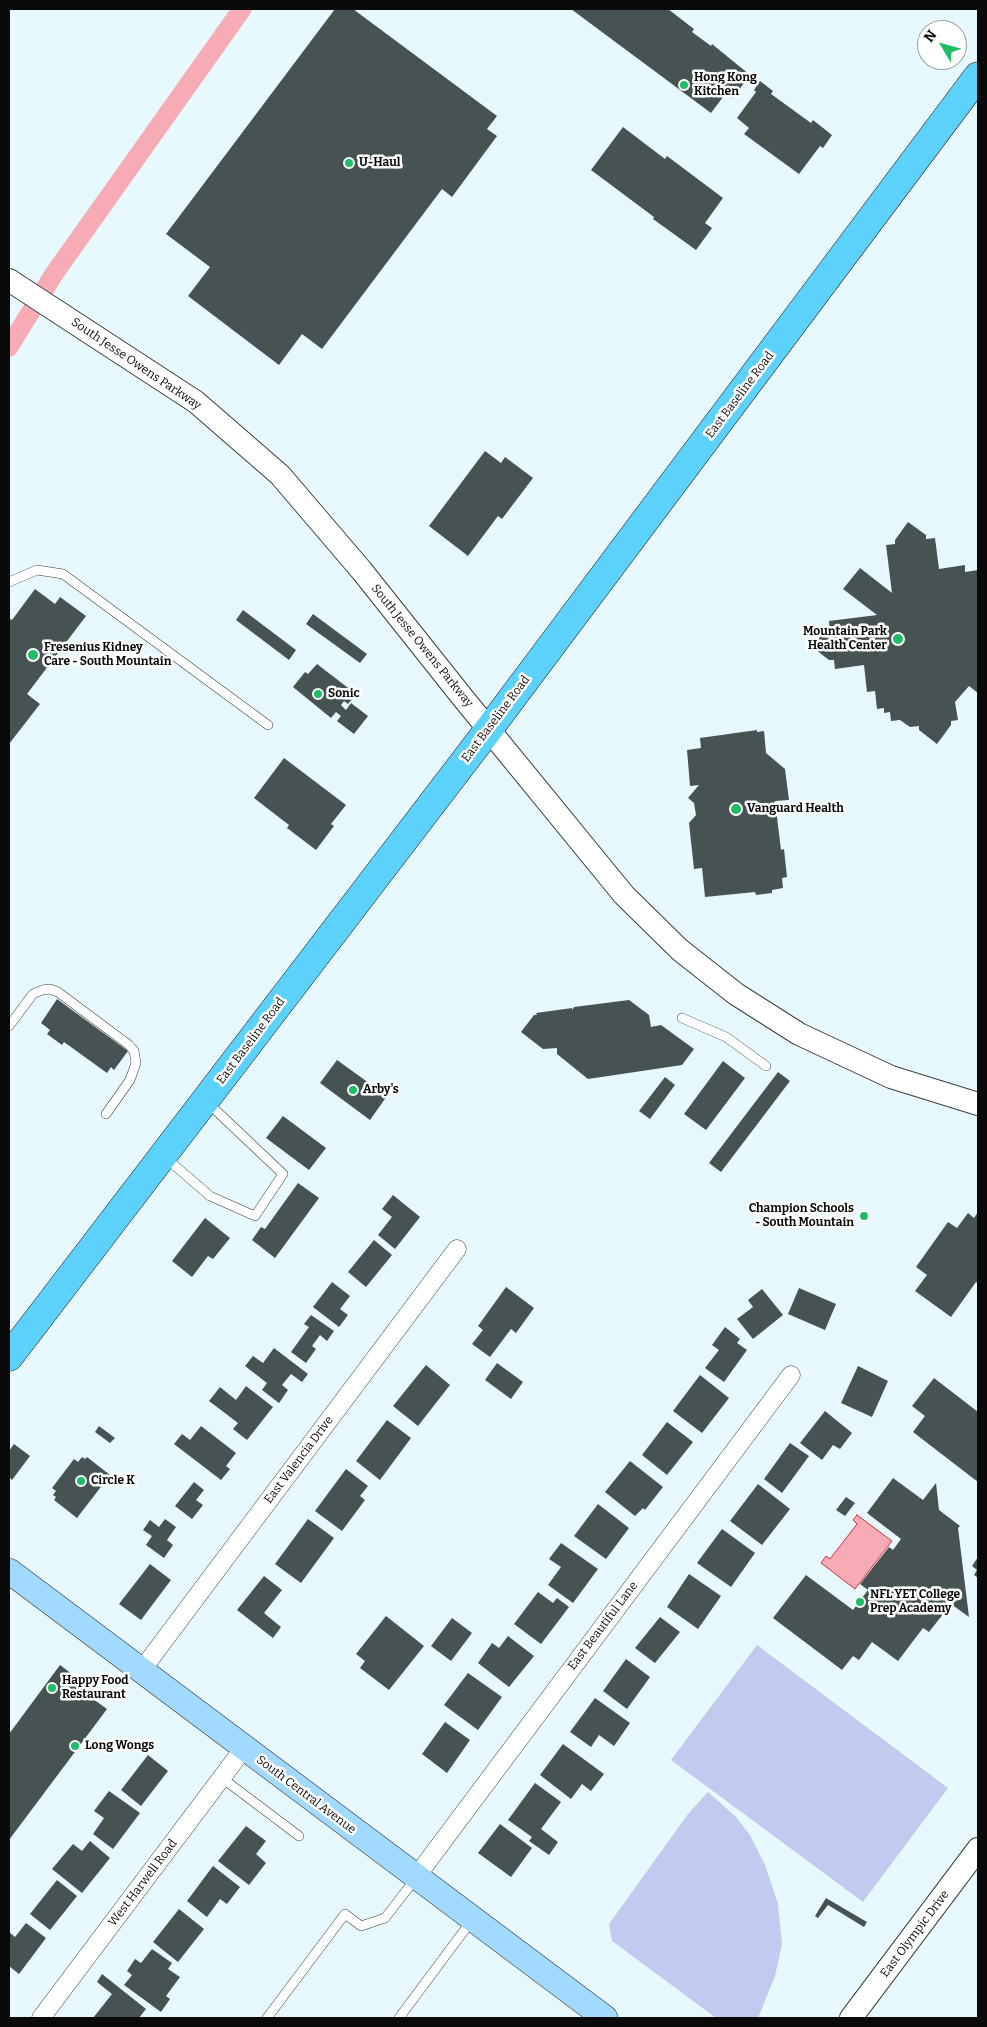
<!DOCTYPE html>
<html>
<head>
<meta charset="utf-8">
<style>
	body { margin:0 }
	#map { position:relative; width:987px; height:2027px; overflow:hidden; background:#e7f8ff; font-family:Bitter,serif }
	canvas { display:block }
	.frame { position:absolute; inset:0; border:10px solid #0a0a0a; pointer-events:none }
	.north { position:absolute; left:917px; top:20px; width:50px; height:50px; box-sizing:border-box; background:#fff; border:1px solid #9d9d9d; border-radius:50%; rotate:307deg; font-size:14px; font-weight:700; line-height:20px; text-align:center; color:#0a0a0a }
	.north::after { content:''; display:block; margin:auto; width:18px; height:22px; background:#21bc68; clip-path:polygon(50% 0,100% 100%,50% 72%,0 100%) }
</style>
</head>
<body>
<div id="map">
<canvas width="987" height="2027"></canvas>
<div class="frame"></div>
<div class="north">N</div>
</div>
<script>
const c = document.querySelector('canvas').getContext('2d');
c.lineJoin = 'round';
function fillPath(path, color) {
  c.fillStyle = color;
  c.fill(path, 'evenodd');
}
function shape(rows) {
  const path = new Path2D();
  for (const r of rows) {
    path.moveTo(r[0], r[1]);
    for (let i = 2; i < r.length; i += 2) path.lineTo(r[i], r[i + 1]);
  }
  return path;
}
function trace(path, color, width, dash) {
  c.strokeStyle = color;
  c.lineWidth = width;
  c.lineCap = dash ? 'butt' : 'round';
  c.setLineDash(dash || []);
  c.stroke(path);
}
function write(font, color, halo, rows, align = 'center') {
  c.font = font + ' Bitter,serif';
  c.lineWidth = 5;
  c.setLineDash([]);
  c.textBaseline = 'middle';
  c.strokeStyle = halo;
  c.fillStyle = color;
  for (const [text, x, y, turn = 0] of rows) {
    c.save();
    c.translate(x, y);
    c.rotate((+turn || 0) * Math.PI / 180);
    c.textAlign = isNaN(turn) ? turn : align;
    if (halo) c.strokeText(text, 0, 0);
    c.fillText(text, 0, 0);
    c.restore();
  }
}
fillPath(shape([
	[757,1645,948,1788,863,1902,671,1760],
	[708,1792,736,1817,750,1835,765,1865,778,1904,782,1944,775,1976,758,2018,716,2018,612,1941,609,1924,688,1814]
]), '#c3caf0');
const water = shape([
	[857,1515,892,1541,855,1589,821,1563,826,1556,830,1559,857,1524,853,1520,857,1515]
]);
fillPath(water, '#f7abb4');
trace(water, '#cf313f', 1);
trace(shape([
	[9,347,54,274,242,9]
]), '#f7abb4', 19);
fillPath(shape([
	[335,9,353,9,497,116,487,129,497,136,452,197,442,189,322,349,302,334,279,365,188,296,210,267,166,234],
	[571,9,668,9,694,29,692,32,711,46,712,44,750,75,733,98,726,93,711,113],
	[760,81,773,91,771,94,811,123,813,120,832,135,823,148,820,146,799,174,744,134,749,128,737,118,756,92,754,90],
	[623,127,665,159,667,156,723,198,705,223,712,228,696,250,653,219,654,217,591,170],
	[485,451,501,463,505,457,533,478,502,519,498,516,468,556,429,526],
	[908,522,926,535,926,539,935,538,939,569,965,565,965,572,978,570,978,693,969,686,955,702,958,720,951,721,951,725,937,744,919,730,919,726,910,727,900,720,891,721,890,712,884,713,884,708,877,709,875,691,867,692,864,665,835,669,834,660,829,660,812,647,825,631,830,630,829,621,877,615,843,589,860,568,892,593,886,545,895,544,895,540],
	[35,589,55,604,60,597,86,616,27,694,40,704,9,744,9,618,12,620],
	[243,610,296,650,289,660,236,620],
	[313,614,367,654,360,663,306,624],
	[317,664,356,694,348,704,344,701,341,705,346,710,351,703,368,716,354,734,337,721,341,716,336,712,331,718,293,687,305,672,308,674],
	[757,730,757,732,764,731,766,753,785,769,789,800,775,801,781,850,784,849,787,877,782,878,783,888,772,890,772,893,756,895,755,892,705,897,702,868,694,869,689,823,696,815,694,803,688,798,699,785,690,786,687,750,701,748,700,738],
	[284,758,346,805,331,824,334,826,316,850,287,828,289,825,254,798],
	[57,999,128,1051,114,1070,111,1067,107,1073,64,1042,62,1045,47,1034,50,1030,41,1023],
	[629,1000,649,1015,651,1027,661,1025,694,1049,682,1065,588,1079,557,1054,557,1048,543,1049,521,1032,534,1015,537,1015,536,1013,572,1008,572,1010,574,1007],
	[337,1060,387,1096,370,1120,320,1083],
	[723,1061,745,1078,706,1130,684,1114],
	[778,1072,790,1081,721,1172,709,1163],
	[665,1077,675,1085,650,1119,639,1111],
	[283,1116,326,1148,309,1170,266,1138],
	[298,1183,319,1198,275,1258,252,1240,261,1227,265,1229],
	[393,1195,420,1217,395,1249,378,1235,392,1217,382,1209],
	[978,1212,978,1283,976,1282,951,1317,915,1291,927,1275,916,1267,948,1222,957,1228,968,1213,974,1218],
	[205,1218,230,1238,213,1259,208,1256,192,1277,172,1261],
	[374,1240,392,1255,366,1287,348,1272],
	[332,1282,350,1296,340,1309,348,1315,339,1327,313,1307],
	[506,1287,534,1308,516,1333,511,1329,490,1357,472,1344,483,1330,478,1326],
	[799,1288,836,1304,825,1330,788,1314],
	[762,1289,783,1315,753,1339,737,1319,753,1307,748,1300],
	[311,1315,334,1331,327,1341,320,1335,312,1346,316,1349,306,1363,291,1352,309,1327,304,1324],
	[725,1327,740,1339,737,1343,747,1350,724,1382,705,1368,719,1350,712,1345],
	[274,1348,308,1374,302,1382,291,1374,282,1385,288,1390,279,1403,262,1390,267,1383,245,1366,253,1356,263,1363],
	[497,1363,523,1382,511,1399,485,1380],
	[426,1365,450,1385,418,1426,393,1406],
	[858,1366,888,1381,872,1417,841,1403],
	[700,1375,729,1398,702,1433,673,1411],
	[934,1378,978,1412,978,1482,913,1432,925,1416,912,1406],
	[246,1386,273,1407,247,1440,233,1429,238,1423,209,1401,220,1387,236,1400],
	[825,1411,852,1433,840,1449,833,1445,822,1460,800,1443],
	[387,1420,411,1438,380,1480,356,1461],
	[667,1422,693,1442,667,1475,642,1455],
	[99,1426,115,1438,110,1443,95,1432],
	[201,1426,236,1453,226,1466,230,1469,221,1480,174,1444,182,1434,190,1440],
	[790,1443,809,1456,782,1493,764,1479],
	[14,1444,30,1456,12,1480,9,1477,9,1451],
	[82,1457,85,1459,87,1457,110,1475,77,1518,54,1500,56,1497,53,1495,56,1491,52,1488,74,1459,78,1462],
	[630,1461,663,1487,645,1510,643,1508,635,1516,605,1492],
	[346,1469,368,1486,360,1496,365,1500,342,1531,315,1511],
	[893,1478,923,1500,936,1483,939,1510,960,1526,958,1528,969,1617,951,1604,929,1632,923,1628,898,1661,872,1642,859,1660,853,1656,842,1670,773,1618,806,1575,853,1610,868,1590,860,1584,889,1547,893,1550,901,1539,867,1513],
	[194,1482,204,1490,196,1500,203,1505,192,1519,175,1506],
	[758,1484,790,1509,762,1545,730,1521],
	[846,1497,855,1503,845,1516,836,1510],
	[598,1504,629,1528,606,1559,574,1536],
	[165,1519,176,1527,167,1540,173,1545,164,1558,146,1545,152,1536,143,1530,150,1520,159,1527],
	[308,1519,334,1538,301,1583,275,1564],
	[722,1529,755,1553,731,1587,697,1563],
	[561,1543,598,1569,573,1603,548,1585,561,1567,549,1559],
	[978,1557,978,1578,974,1575,977,1570,972,1566],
	[150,1564,171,1580,141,1620,119,1604],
	[689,1574,721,1596,698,1629,667,1607],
	[264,1576,282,1590,264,1613,281,1627,273,1638,237,1610],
	[538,1592,553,1603,557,1598,569,1607,541,1644,514,1624],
	[386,1616,424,1646,389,1690,360,1668,365,1661,356,1654],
	[660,1617,680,1632,655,1663,635,1648],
	[452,1618,472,1633,451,1661,431,1646],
	[508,1636,534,1656,509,1687,478,1663,492,1643,499,1648],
	[626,1659,650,1677,627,1709,603,1691],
	[60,1665,97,1693,93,1699,107,1709,9,1840,9,1734],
	[468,1673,502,1697,478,1730,444,1705],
	[595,1698,630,1723,614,1746,599,1735,591,1747,570,1732],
	[445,1722,470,1740,447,1773,422,1754],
	[563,1744,604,1774,591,1791,582,1784,571,1799,540,1775],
	[148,1755,168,1771,141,1806,121,1790],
	[535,1783,561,1802,541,1829,558,1842,549,1855,529,1841,532,1837,508,1820],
	[109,1791,140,1813,113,1849,93,1834,104,1818,94,1811],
	[500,1824,532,1848,511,1877,478,1853],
	[246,1826,266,1841,256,1854,266,1863,249,1885,218,1861],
	[90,1841,110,1858,82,1893,52,1869,73,1844,82,1851],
	[213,1866,240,1887,227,1904,220,1899,207,1917,187,1901],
	[57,1880,77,1896,50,1930,30,1914],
	[826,1898,867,1922,864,1927,828,1905,818,1918,815,1916],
	[179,1909,204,1929,178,1962,153,1942],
	[26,1923,46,1938,19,1974,9,1966,9,1932,15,1937],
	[152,1949,172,1963,168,1969,180,1977,166,1996,170,1999,161,2012,124,1985,132,1975,127,1971,135,1959,141,1963],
	[102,1974,146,2009,139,2018,93,2018,112,1994,97,1982]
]), '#465352');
const service = shape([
	[9,582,37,570,63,574,268,725],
	[682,1018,726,1037,766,1066],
	[9,1026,33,994,42,990,50,989,58,992,129,1045,134,1051,136,1063,130,1080,106,1114],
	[166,1158,210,1196,255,1216,283,1174,207,1102],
	[222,1778,299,1836],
	[267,2018,345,1914,361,1926,385,1918,416,1878],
	[399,2018,472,1920]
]);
const minor = shape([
	[141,1671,457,1249],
	[416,1877,791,1375],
	[41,2018,244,1748]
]);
const tertiary = shape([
	[9,280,196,402,280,475,362,571,463,698,624,895,680,950,736,994,799,1034,891,1077,978,1104],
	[851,2018,978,1849]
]);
const secondary = shape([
	[9,1571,605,2018]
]);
const primary = shape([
	[9,1357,489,729,978,76]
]);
trace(service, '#3d3d3d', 10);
trace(minor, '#3d3d3d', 19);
trace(tertiary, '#3d3d3d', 24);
trace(secondary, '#2c2c2c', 26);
trace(primary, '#1b1b1b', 29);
trace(service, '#fff', 9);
trace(minor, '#fff', 18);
trace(tertiary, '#fff', 22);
trace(secondary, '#a2daff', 25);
trace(primary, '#5bd1fc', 28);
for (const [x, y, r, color] of [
	[684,85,5,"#21bc68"],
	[349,163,5,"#21bc68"],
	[898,639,6,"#21bc68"],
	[33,655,6,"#21bc68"],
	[318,694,5,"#21bc68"],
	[736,809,6,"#21bc68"],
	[353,1090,5,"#21bc68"],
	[864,1216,5,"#21bc68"],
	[81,1481,5,"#21bc68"],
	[860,1602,5,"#21bc68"],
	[52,1688,5,"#21bc68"],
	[75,1746,5,"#21bc68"]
]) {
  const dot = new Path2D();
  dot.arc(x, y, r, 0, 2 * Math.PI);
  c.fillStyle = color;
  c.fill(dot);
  trace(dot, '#fff', 2);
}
write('bold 12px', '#0a0a0a', '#fff', [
	["Hong Kong",694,78],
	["Kitchen",694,92],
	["U-Haul",359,163],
	["Mountain Park",887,632,"right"],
	["Health Center",887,646,"right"],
	["Fresenius Kidney",44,648],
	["Care - South Mountain",44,662],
	["Sonic",328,694],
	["Vanguard Health",747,809],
	["Arby's",363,1090],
	["Champion Schools",854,1209,"right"],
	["- South Mountain",854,1223,"right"],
	["Circle K",91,1481],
	["NFL YET College",870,1595],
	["Prep Academy",870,1609],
	["Happy Food",62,1681],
	["Restaurant",62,1695],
	["Long Wongs",85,1746]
], 'left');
write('12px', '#0a0a0a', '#fff', [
	["South Jesse Owens Parkway",136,364,34],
	["East Baseline Road",740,395,-53],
	["South Jesse Owens Parkway",422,646,51],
	["East Baseline Road",496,719,-53],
	["East Baseline Road",251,1041,-53],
	["East Valencia Drive",299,1460,-53],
	["East Beautiful Lane",603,1626,-53],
	["South Central Avenue",306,1795,37],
	["West Harwell Road",143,1883,-53],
	["East Olympic Drive",915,1934,-53]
]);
</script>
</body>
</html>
